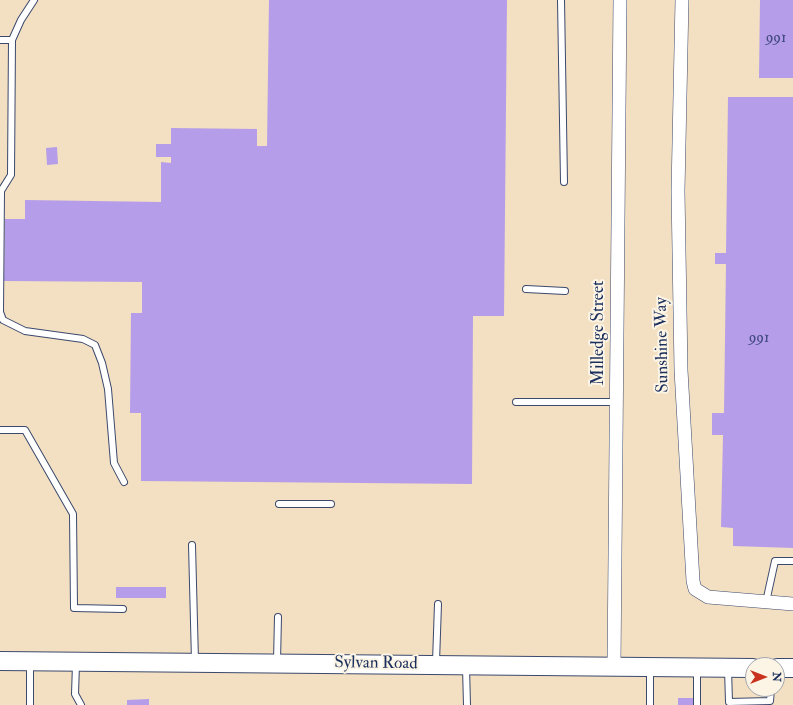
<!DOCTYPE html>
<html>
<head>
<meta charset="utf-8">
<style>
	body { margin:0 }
	#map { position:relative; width:793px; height:705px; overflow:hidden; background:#f3dfc1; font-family:"IM FELL Double Pica",serif }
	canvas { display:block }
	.north { position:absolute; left:745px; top:657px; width:40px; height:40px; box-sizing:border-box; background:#fcf5e5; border:1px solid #a2a6af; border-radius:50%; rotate:90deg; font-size:11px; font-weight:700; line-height:16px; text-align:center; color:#1b2f5e }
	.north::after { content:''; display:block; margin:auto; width:14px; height:18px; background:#c8321e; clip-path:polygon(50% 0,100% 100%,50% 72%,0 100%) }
</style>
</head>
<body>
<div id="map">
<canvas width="793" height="705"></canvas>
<div class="north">N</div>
</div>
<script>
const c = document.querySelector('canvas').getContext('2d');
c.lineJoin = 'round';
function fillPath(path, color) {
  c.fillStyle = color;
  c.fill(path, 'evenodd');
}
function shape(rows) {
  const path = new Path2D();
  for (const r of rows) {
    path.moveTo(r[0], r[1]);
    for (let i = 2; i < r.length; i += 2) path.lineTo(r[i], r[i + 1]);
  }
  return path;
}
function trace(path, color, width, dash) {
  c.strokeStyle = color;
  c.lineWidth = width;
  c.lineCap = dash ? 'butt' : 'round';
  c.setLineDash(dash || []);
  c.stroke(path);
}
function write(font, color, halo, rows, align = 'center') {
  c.font = font + ' "IM FELL Double Pica",serif';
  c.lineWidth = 4;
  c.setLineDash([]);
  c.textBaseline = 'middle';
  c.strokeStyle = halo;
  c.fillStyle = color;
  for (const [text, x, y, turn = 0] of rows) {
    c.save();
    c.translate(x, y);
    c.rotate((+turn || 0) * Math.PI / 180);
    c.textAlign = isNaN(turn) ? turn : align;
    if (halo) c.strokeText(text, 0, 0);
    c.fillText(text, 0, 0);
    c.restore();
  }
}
fillPath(shape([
	[269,0,507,0,504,316,473,316,472,484,141,481,141,413,130,413,131,313,142,313,142,282,4,281,5,219,25,219,25,200,161,202,161,162,171,163,171,157,156,157,156,144,171,144,171,128,257,129,257,146,267,146],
	[760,0,793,0,793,78,759,78],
	[728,97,793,97,793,548,733,546,733,528,721,527,723,435,712,435,712,413,724,413,726,264,715,264,715,253,726,253],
	[57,147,58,164,47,165,46,148],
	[116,587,166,587,166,598,116,598],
	[678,698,693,698,693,705,678,705],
	[149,699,149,705,127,705,127,700]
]), '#b59de9');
const lane = shape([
	[34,0,21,20,12,40,11,175,1,191,0,312,3,320,25,331,83,339,95,345,102,363,108,389,114,463,124,482],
	[561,0,564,182],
	[0,40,12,40],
	[526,289,565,291],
	[516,402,617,402],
	[0,430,25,430,73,514,74,608,123,609],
	[279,504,331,504],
	[192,545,195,661],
	[766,602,775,561,793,561],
	[277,661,278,617],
	[436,662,438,604],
	[76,664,75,694,81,705],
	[466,667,467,705],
	[697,669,697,705],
	[728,669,729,702,770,701,771,689],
	[30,705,30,662],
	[650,705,650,669]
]);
const street = shape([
	[682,0,678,191,681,370,693,581,695,589,708,597,793,604],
	[614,666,620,0]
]);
const secondary = shape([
	[0,661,753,668],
	[777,668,793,668]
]);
trace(lane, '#3b496d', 8);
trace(street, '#3b496d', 14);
trace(secondary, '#3b496d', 20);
trace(lane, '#fff', 6);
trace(street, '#fff', 13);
trace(secondary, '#fff', 18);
write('15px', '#424a81', null, [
	["991",776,39],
	["991",759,339]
]);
write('17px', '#1b2f5e', '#fcf5e5', [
	["Milledge Street",599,333,-90],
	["Sunshine Way",663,345,-91],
	["Sylvan Road",376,664,1]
]);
</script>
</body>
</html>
